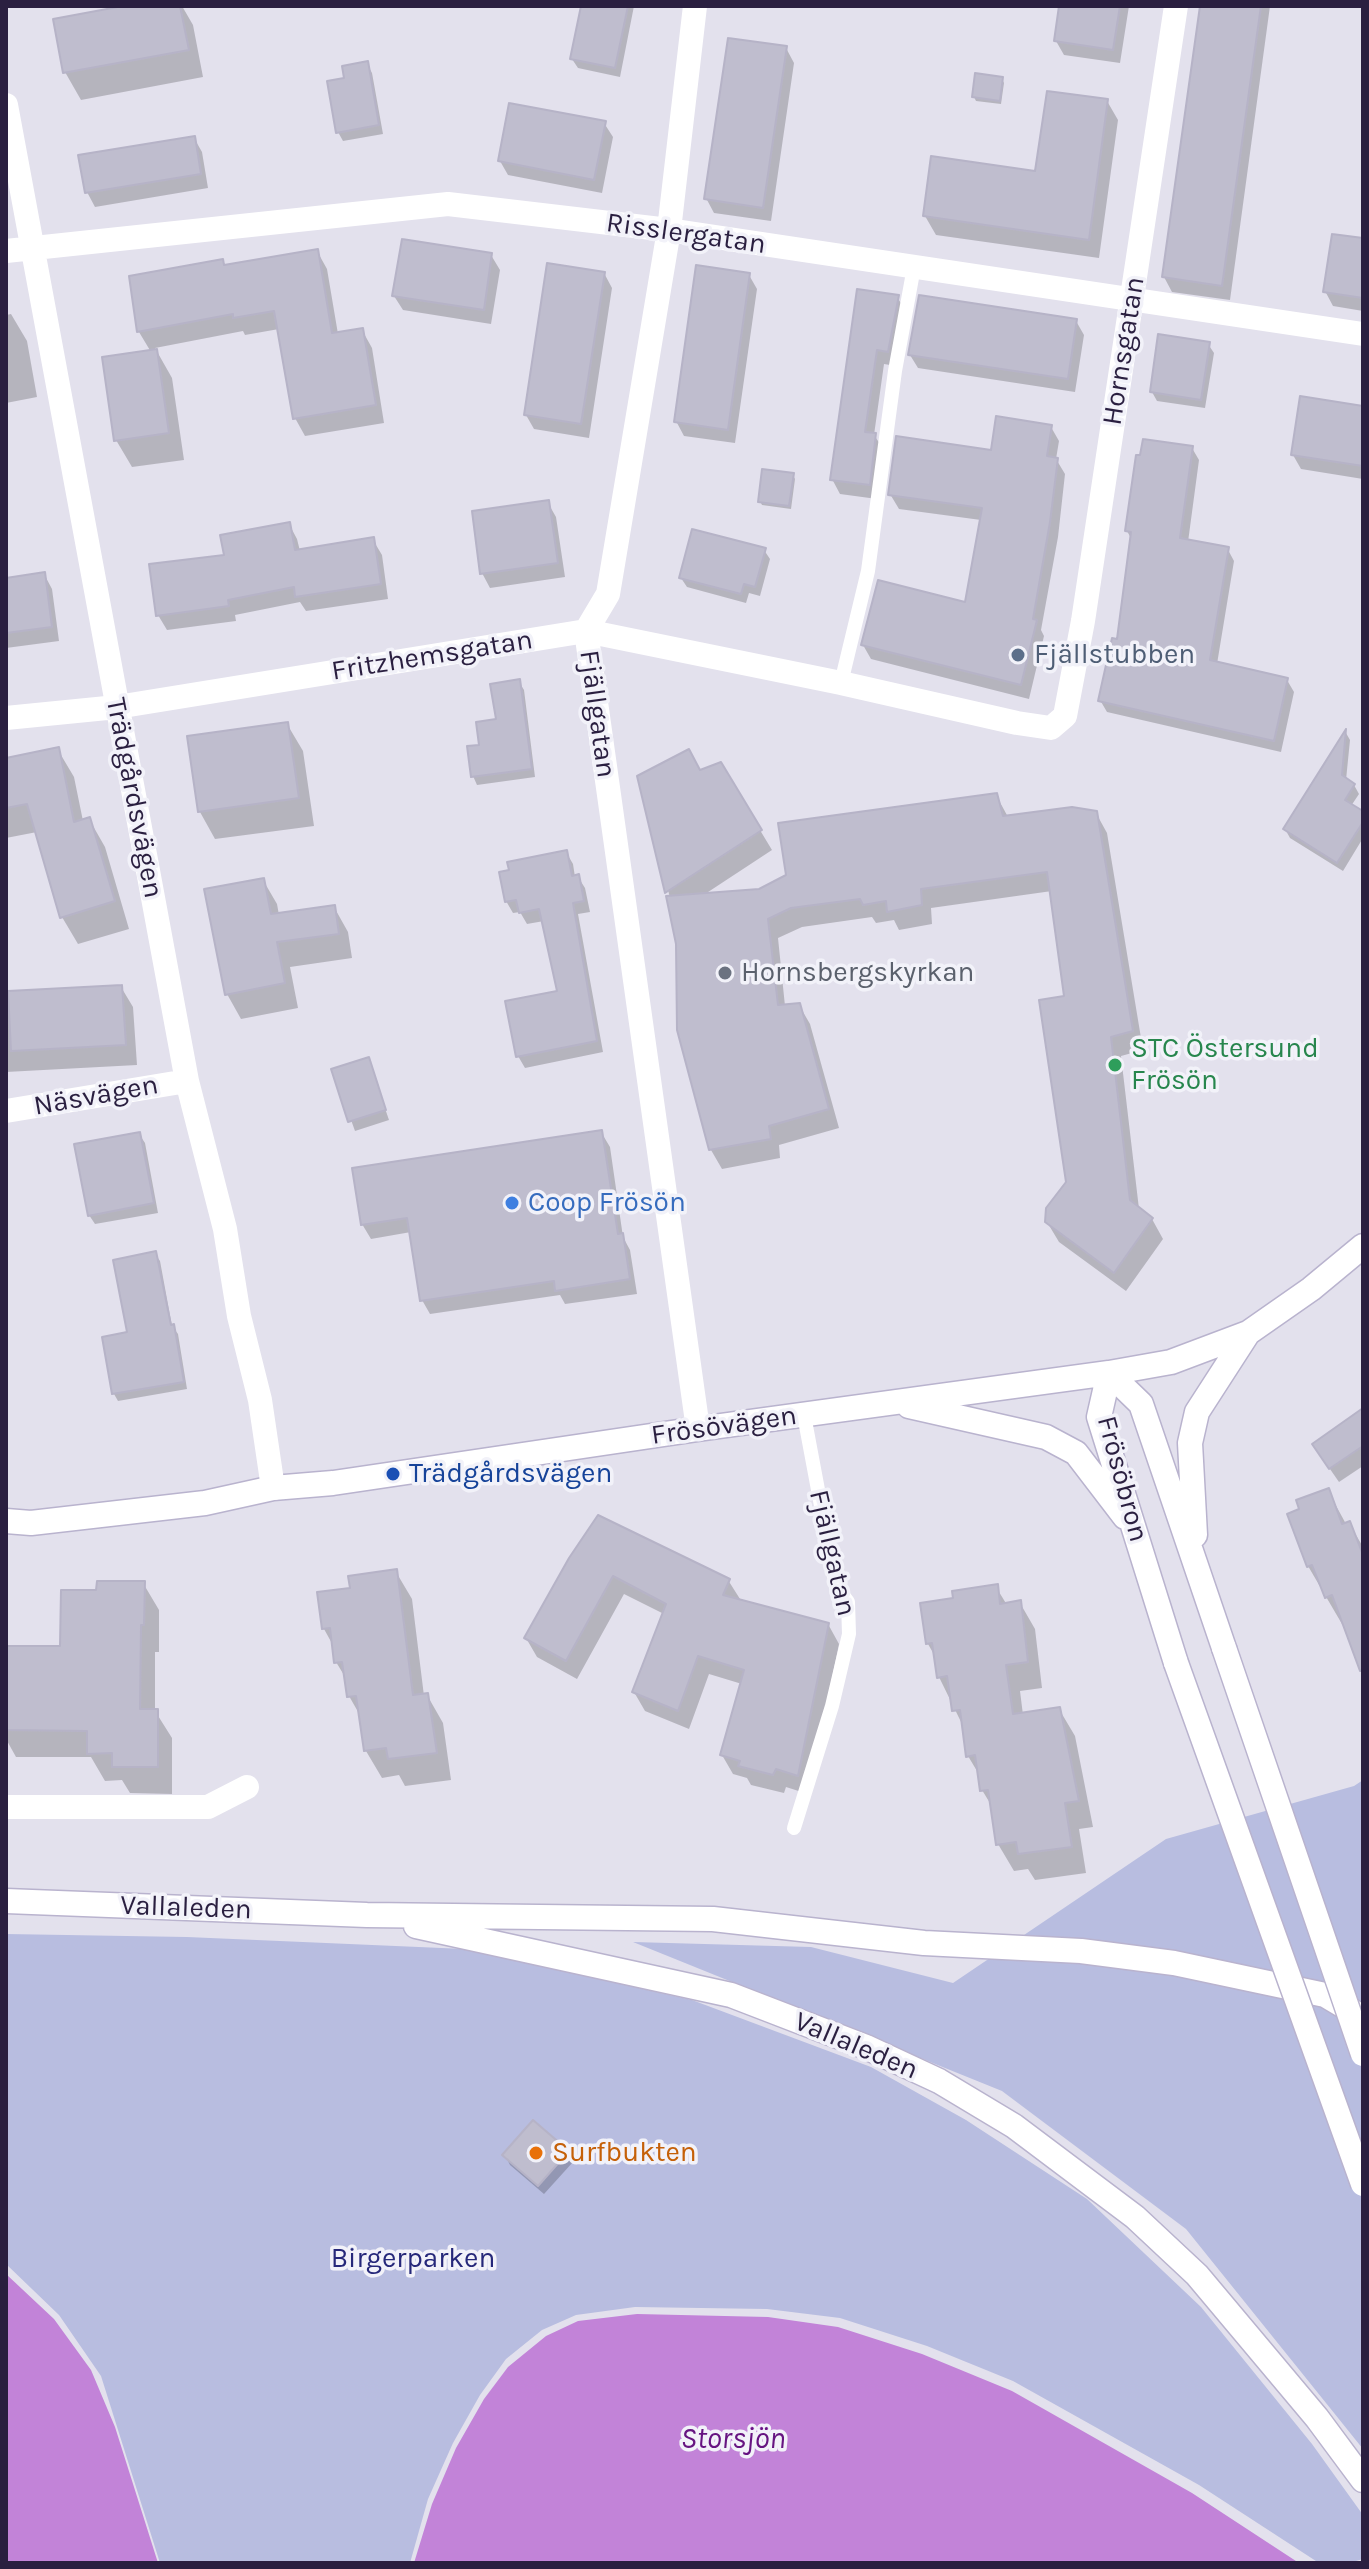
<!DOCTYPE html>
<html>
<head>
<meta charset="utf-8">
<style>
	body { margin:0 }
	#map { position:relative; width:1369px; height:2569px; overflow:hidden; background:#e3e1ed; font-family:Karla,sans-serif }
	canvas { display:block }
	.frame { position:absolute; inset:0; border:8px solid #2a1f40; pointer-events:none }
</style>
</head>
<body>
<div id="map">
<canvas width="1369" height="2569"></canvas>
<div class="frame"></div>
</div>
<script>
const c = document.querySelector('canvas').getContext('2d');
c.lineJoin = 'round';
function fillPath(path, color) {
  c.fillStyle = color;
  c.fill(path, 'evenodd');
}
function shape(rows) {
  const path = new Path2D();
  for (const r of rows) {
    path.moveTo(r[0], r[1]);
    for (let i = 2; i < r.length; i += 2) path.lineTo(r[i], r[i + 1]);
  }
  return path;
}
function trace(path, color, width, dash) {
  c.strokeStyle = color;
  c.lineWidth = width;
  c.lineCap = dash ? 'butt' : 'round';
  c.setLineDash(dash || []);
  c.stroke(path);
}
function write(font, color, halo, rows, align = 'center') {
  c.font = font + ' Karla,sans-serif';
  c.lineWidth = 7;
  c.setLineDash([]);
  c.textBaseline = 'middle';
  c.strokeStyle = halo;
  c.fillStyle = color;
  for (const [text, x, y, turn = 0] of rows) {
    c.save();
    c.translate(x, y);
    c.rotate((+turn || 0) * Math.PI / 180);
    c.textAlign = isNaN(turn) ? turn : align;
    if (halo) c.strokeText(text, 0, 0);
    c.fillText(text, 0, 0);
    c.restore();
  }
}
fillPath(shape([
	[1363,1780,1363,2449,1186,2229,1002,2091,633,1942,811,1947,953,1983,1166,1839,1354,1786],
	[6,1934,187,1937,465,1949,692,2000,871,2067,966,2120,1087,2199,1201,2307,1312,2444,1363,2515,1363,2559,1349,2563,1319,2563,1199,2485,1013,2381,927,2346,840,2318,767,2309,635,2307,576,2315,542,2330,506,2359,480,2395,453,2443,428,2499,410,2563,160,2563,101,2376,59,2315,6,2264]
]), '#b8bde0');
fillPath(shape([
	[6,2274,54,2319,91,2370,115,2427,158,2563,6,2563],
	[637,2314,768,2317,838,2327,922,2354,1012,2391,1192,2493,1299,2563,414,2563,432,2504,456,2448,484,2399,508,2367,546,2336,578,2321]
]), '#c283d8');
fillPath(shape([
	[134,6,182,6,193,25,203,77,81,100,65,72],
	[583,6,634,6,620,77,578,68,572,59],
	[1061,6,1129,6,1120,63,1064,55,1056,41],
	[1203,6,1270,6,1230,300,1172,292,1164,277],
	[786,48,794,63,771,221,714,213,706,198],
	[367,64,372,73,383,134,343,141,338,132,346,80],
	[1002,79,1004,83,1001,104,976,101,974,97],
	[1107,101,1118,120,1099,258,936,235,925,216,1037,173],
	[604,123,613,137,602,193,508,175,500,161],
	[194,138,202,152,208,188,95,207,87,192],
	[1363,240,1363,311,1333,306,1325,291],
	[317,251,327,269,338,334,362,330,372,348,384,423,305,436,295,418,279,329,245,335,243,331,155,348,172,378,184,460,132,467,116,440,151,352,139,332,131,278,222,262,225,266],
	[491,255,500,270,491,324,403,310,394,296],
	[604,273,612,288,589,438,534,429,526,415],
	[749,275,757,289,735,443,684,436,676,421],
	[859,291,897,297,906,311,896,366,884,364,874,435,884,450,877,499,840,494,832,479],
	[11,314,27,341,37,397,6,403,6,315],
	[1076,321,1084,335,1075,392,918,368,910,355],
	[1208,344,1214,353,1205,408,1157,401,1152,392],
	[1363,408,1363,479,1301,469,1293,455],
	[1051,427,1059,441,1056,459,1065,474,1058,537,1041,630,1044,636,1029,699,871,659,863,645,967,604,981,520,899,509,890,494],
	[1192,448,1199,460,1188,542,1227,548,1234,561,1217,664,1287,680,1294,692,1281,752,1107,712,1100,700,1119,642,1132,540,1127,531,1142,457],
	[793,475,795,479,791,509,762,505,760,501],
	[548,503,556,517,565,577,490,588,482,573],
	[289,524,297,539,300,551,373,540,382,555,388,599,306,611,300,602,235,615,236,621,167,630,158,615,227,556],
	[764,550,770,559,760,596,749,593,746,603,687,587,681,578],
	[44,574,52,589,59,641,6,648,6,580],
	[519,682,524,690,535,777,477,785,473,776,481,746,499,721],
	[287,724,303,751,314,826,215,839,200,812],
	[1346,733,1350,740,1346,780,1354,785,1359,794,1351,806,1363,813,1363,838,1343,871,1290,838,1285,829],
	[58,750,74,777,83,821,89,819,105,847,129,929,78,944,62,917,37,832,6,838,6,760],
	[720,764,772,850,702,896,759,891,996,795,1008,817,1096,813,1107,833,1143,1050,1121,1056,1139,1209,1152,1219,1163,1239,1126,1291,1059,1242,1047,1222,1068,1183,1066,998,1052,891,931,908,932,924,899,930,894,920,876,923,872,917,802,927,778,938,785,1006,799,1005,810,1024,839,1128,779,1145,780,1158,722,1169,711,1150,670,898,639,777,700,773],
	[566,852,573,864,575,877,578,877,585,888,590,912,578,914,603,1052,525,1068,518,1056,560,993,544,921,527,924,520,912,513,913,506,901,511,871],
	[263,880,277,904,279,915,334,907,348,932,352,958,290,967,298,1008,241,1019,227,994],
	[121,987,133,1007,137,1065,6,1072,6,993],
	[368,1059,389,1120,355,1131,333,1070],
	[601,1132,610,1147,623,1237,630,1250,637,1294,565,1304,560,1295,430,1314,422,1300,411,1232,371,1239,362,1224],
	[139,1134,145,1143,158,1213,95,1224,89,1215],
	[155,1254,160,1261,172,1326,178,1334,187,1389,118,1401,114,1394],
	[1363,1411,1363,1466,1339,1482,1323,1459],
	[1328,1491,1346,1524,1349,1523,1363,1547,1363,1664,1345,1623,1342,1624,1308,1566,1302,1511],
	[571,1559,728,1580,740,1599,828,1624,839,1644,808,1794,786,1787,784,1793,751,1785,747,1778,733,1774,722,1755,742,1684,709,1674,689,1729,645,1711,634,1692,664,1614,624,1594,577,1679,537,1657,526,1638],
	[396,1572,412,1599,424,1696,427,1695,443,1723,451,1780,405,1786,399,1775,382,1778,366,1751,361,1717,349,1696,347,1680,336,1662,334,1647,324,1629,352,1589],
	[143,1583,159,1610,159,1652,155,1652,155,1711,172,1738,172,1794,130,1793,122,1780,105,1781,91,1757,16,1757,6,1739,6,1648,62,1648,98,1592],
	[996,1587,1007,1605,1020,1603,1035,1629,1042,1688,1020,1691,1023,1715,1059,1709,1075,1736,1093,1827,1079,1829,1086,1873,1035,1880,1028,1869,1014,1871,998,1844,993,1808,982,1790,980,1776,968,1756,964,1728,939,1677,936,1658,928,1644,956,1600],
	[567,2152,573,2162,544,2194,510,2165,505,2155]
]), '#0003');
const building = shape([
	[123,6,180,6,189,50,63,73,53,19,123,6],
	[581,6,628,6,615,68,570,59,581,6],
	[1059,6,1120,6,1113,50,1054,41,1059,6],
	[1200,6,1261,6,1222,286,1162,277,1200,6],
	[728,38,787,46,763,208,704,199,728,38],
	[368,61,379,125,336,133,327,81,344,78,342,66,368,61],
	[975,73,1003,77,1000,101,972,97,975,73],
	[1047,91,1108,99,1089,240,923,216,931,156,1035,171,1047,91],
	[509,103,606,121,594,180,498,161,509,103],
	[195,136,201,174,85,193,78,155,195,136],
	[1332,234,1363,238,1363,298,1323,292,1332,234],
	[402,239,492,253,484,310,392,296,402,239],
	[318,249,332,333,363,328,376,405,293,419,274,311,233,318,233,314,137,332,129,276,223,259,224,265,318,249],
	[547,263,605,272,581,424,524,415,547,263],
	[696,265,750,273,728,430,674,422,696,265],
	[857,289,899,295,888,352,877,350,865,432,876,433,870,485,830,480,857,289],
	[919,295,1077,319,1068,379,908,355,919,295],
	[1158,334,1210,342,1201,400,1150,392,1158,334],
	[157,349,169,433,114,441,102,357,157,349],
	[1300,396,1363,406,1363,466,1291,455,1300,396],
	[996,416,1052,425,1047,456,1058,458,1050,522,1033,619,1037,620,1021,685,861,645,878,580,965,602,982,508,888,495,896,436,991,450,996,416],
	[1143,439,1193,446,1180,538,1229,547,1210,660,1288,678,1274,741,1098,701,1112,638,1117,639,1131,532,1125,531,1136,455,1140,455,1143,439],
	[762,469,794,473,789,506,758,502,762,469],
	[549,500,558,563,480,574,472,511,549,500],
	[290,522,295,550,374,537,381,584,295,597,294,587,228,600,229,606,156,616,149,564,224,555,220,535,290,522],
	[692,529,766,548,755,587,744,584,741,594,679,578,692,529],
	[45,572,52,627,6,633,6,578,45,572],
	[520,679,532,769,471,777,467,746,479,745,476,722,496,719,490,684,520,679],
	[288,722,299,798,198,812,187,736,288,722],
	[1346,729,1342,775,1355,784,1345,800,1363,811,1363,822,1337,863,1283,829,1346,729],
	[59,747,74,822,90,817,115,901,60,918,27,804,6,808,6,758,59,747],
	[689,749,700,770,721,762,762,830,665,893,637,776,689,749],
	[997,793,1003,816,1072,807,1097,811,1133,1031,1111,1037,1130,1200,1153,1218,1114,1273,1045,1222,1046,1208,1066,1182,1039,1000,1064,996,1047,872,921,889,922,905,887,912,886,901,863,905,860,899,791,908,768,919,778,1005,800,1003,829,1109,769,1126,771,1139,709,1150,677,1030,676,944,666,896,759,889,786,875,778,823,997,793],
	[567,850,572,876,579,874,584,901,573,903,597,1041,516,1057,505,1001,557,991,539,909,519,913,516,900,505,902,499,872,509,870,507,862,567,850],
	[264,878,271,914,335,905,339,934,277,942,285,983,225,995,204,889,264,878],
	[122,985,126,1045,11,1051,8,991,122,985],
	[369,1057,386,1110,348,1122,331,1069,369,1057],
	[602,1130,618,1234,623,1233,630,1279,555,1291,554,1281,420,1301,407,1218,361,1225,352,1168,602,1130],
	[140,1132,154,1203,88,1216,74,1144,140,1132],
	[156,1251,171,1325,174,1324,184,1382,112,1394,102,1337,127,1332,113,1260,156,1251],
	[1363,1408,1363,1446,1329,1469,1312,1444,1363,1408],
	[1329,1488,1342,1524,1350,1521,1363,1555,1363,1670,1360,1671,1332,1595,1325,1598,1312,1565,1307,1567,1287,1514,1299,1509,1296,1500,1329,1488],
	[598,1515,730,1579,723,1595,829,1623,798,1776,776,1769,773,1775,738,1766,740,1761,720,1755,744,1670,698,1656,678,1711,632,1692,666,1604,613,1576,566,1661,524,1638,569,1558,598,1515],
	[397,1569,413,1695,428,1693,437,1753,388,1759,386,1748,364,1751,356,1696,347,1697,342,1662,334,1663,330,1628,322,1629,317,1592,350,1588,348,1576,397,1569],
	[97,1581,145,1581,144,1625,141,1625,140,1709,158,1709,158,1767,112,1767,112,1753,87,1754,87,1731,6,1730,6,1646,60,1646,61,1590,96,1590,97,1581],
	[998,1584,1000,1604,1021,1600,1028,1662,1006,1665,1013,1714,1060,1707,1079,1801,1065,1803,1072,1847,1018,1854,1016,1842,996,1845,988,1790,980,1791,975,1755,966,1757,960,1710,952,1711,947,1676,937,1678,932,1643,926,1644,920,1603,953,1598,952,1591,998,1584],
	[533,2120,569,2151,538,2186,502,2155,533,2120]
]);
fillPath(building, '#bfbdce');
trace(building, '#b6b3c7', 2);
const secondary = shape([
	[1109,1373,1141,1404,1224,1648],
	[1109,1373,1099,1417,1176,1663],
	[909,1406,1046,1437,1076,1453,1125,1517],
	[6,1521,31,1523,205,1503,273,1488,333,1483,698,1429,1109,1373,1171,1362,1248,1333,1311,1289,1363,1246],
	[1195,1535,1190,1443,1197,1412,1248,1333],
	[6,1901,367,1915,713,1919,924,1943,1081,1951,1174,1963,1325,1995,1357,2014],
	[416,1926,731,1995,866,2047,939,2081,1014,2126,1135,2217,1197,2275,1317,2418,1363,2480]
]);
trace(secondary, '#b9b3ce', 27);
trace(shape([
	[841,683,868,571,895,371,914,267],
	[794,1828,832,1706,849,1634,848,1602,836,1586,804,1415]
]), '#fff', 14);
trace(shape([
	[695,6,669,230,608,594,586,631,698,1429],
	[6,105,187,1081,225,1229,239,1316,260,1400,273,1488],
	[6,251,448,204,669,230,1363,334],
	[6,718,117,707,586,631,841,683,1017,723,1051,728,1065,716,1083,621,1176,6],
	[6,1111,187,1081],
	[6,1807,208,1807,247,1787]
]), '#fff', 24);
trace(secondary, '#fff', 24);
const secondaryBridge = shape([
	[1224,1648,1363,2054],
	[1176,1663,1363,2184]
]);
trace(secondaryBridge, '#b9b3ce', 27, []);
trace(secondaryBridge, '#fff', 24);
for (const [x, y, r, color] of [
	[1018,655,8,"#5c6f8a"],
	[725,973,8,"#6b7280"],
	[1115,1065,8,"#2e9e5b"],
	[512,1203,8,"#3f7fe0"],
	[393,1474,8,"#1a4fb4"],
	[536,2153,8,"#e8710a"]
]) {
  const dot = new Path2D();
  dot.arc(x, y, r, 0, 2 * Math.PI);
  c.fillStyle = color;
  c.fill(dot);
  trace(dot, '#f2f2f9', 3);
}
write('28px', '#2a1f40', '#f2f2f9', [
	["Risslergatan",686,234,8],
	["Hornsgatan",1124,351,-81],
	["Fritzhemsgatan",432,656,-9],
	["Fjällgatan",597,714,82],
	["Trädgårdsvägen",134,798,79],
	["Näsvägen",96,1096,-10],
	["Frösövägen",724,1426,-8],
	["Frösöbron",1122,1479,75],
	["Fjällgatan",832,1553,77],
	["Vallaleden",186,1908,2],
	["Vallaleden",856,2046,23]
]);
write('28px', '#4e5e75', '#f2f2f9', [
	["Fjällstubben",1034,655]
], 'left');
write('28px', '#5b616d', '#f2f2f9', [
	["Hornsbergskyrkan",741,973]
], 'left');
write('28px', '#27864d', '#f2f2f9', [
	["STC Östersund",1131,1049],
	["Frösön",1131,1081]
], 'left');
write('28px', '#366cbe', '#f2f2f9', [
	["Coop Frösön",528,1203]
], 'left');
write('28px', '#164399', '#f2f2f9', [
	["Trädgårdsvägen",409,1474]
], 'left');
write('28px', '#c56008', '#f2f2f9', [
	["Surfbukten",552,2153]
], 'left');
write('28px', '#26287a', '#f2f2f9', [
	["Birgerparken",413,2259]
]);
write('italic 30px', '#661481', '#f2f2f9', [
	["Storsjön",733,2439]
]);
</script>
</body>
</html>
